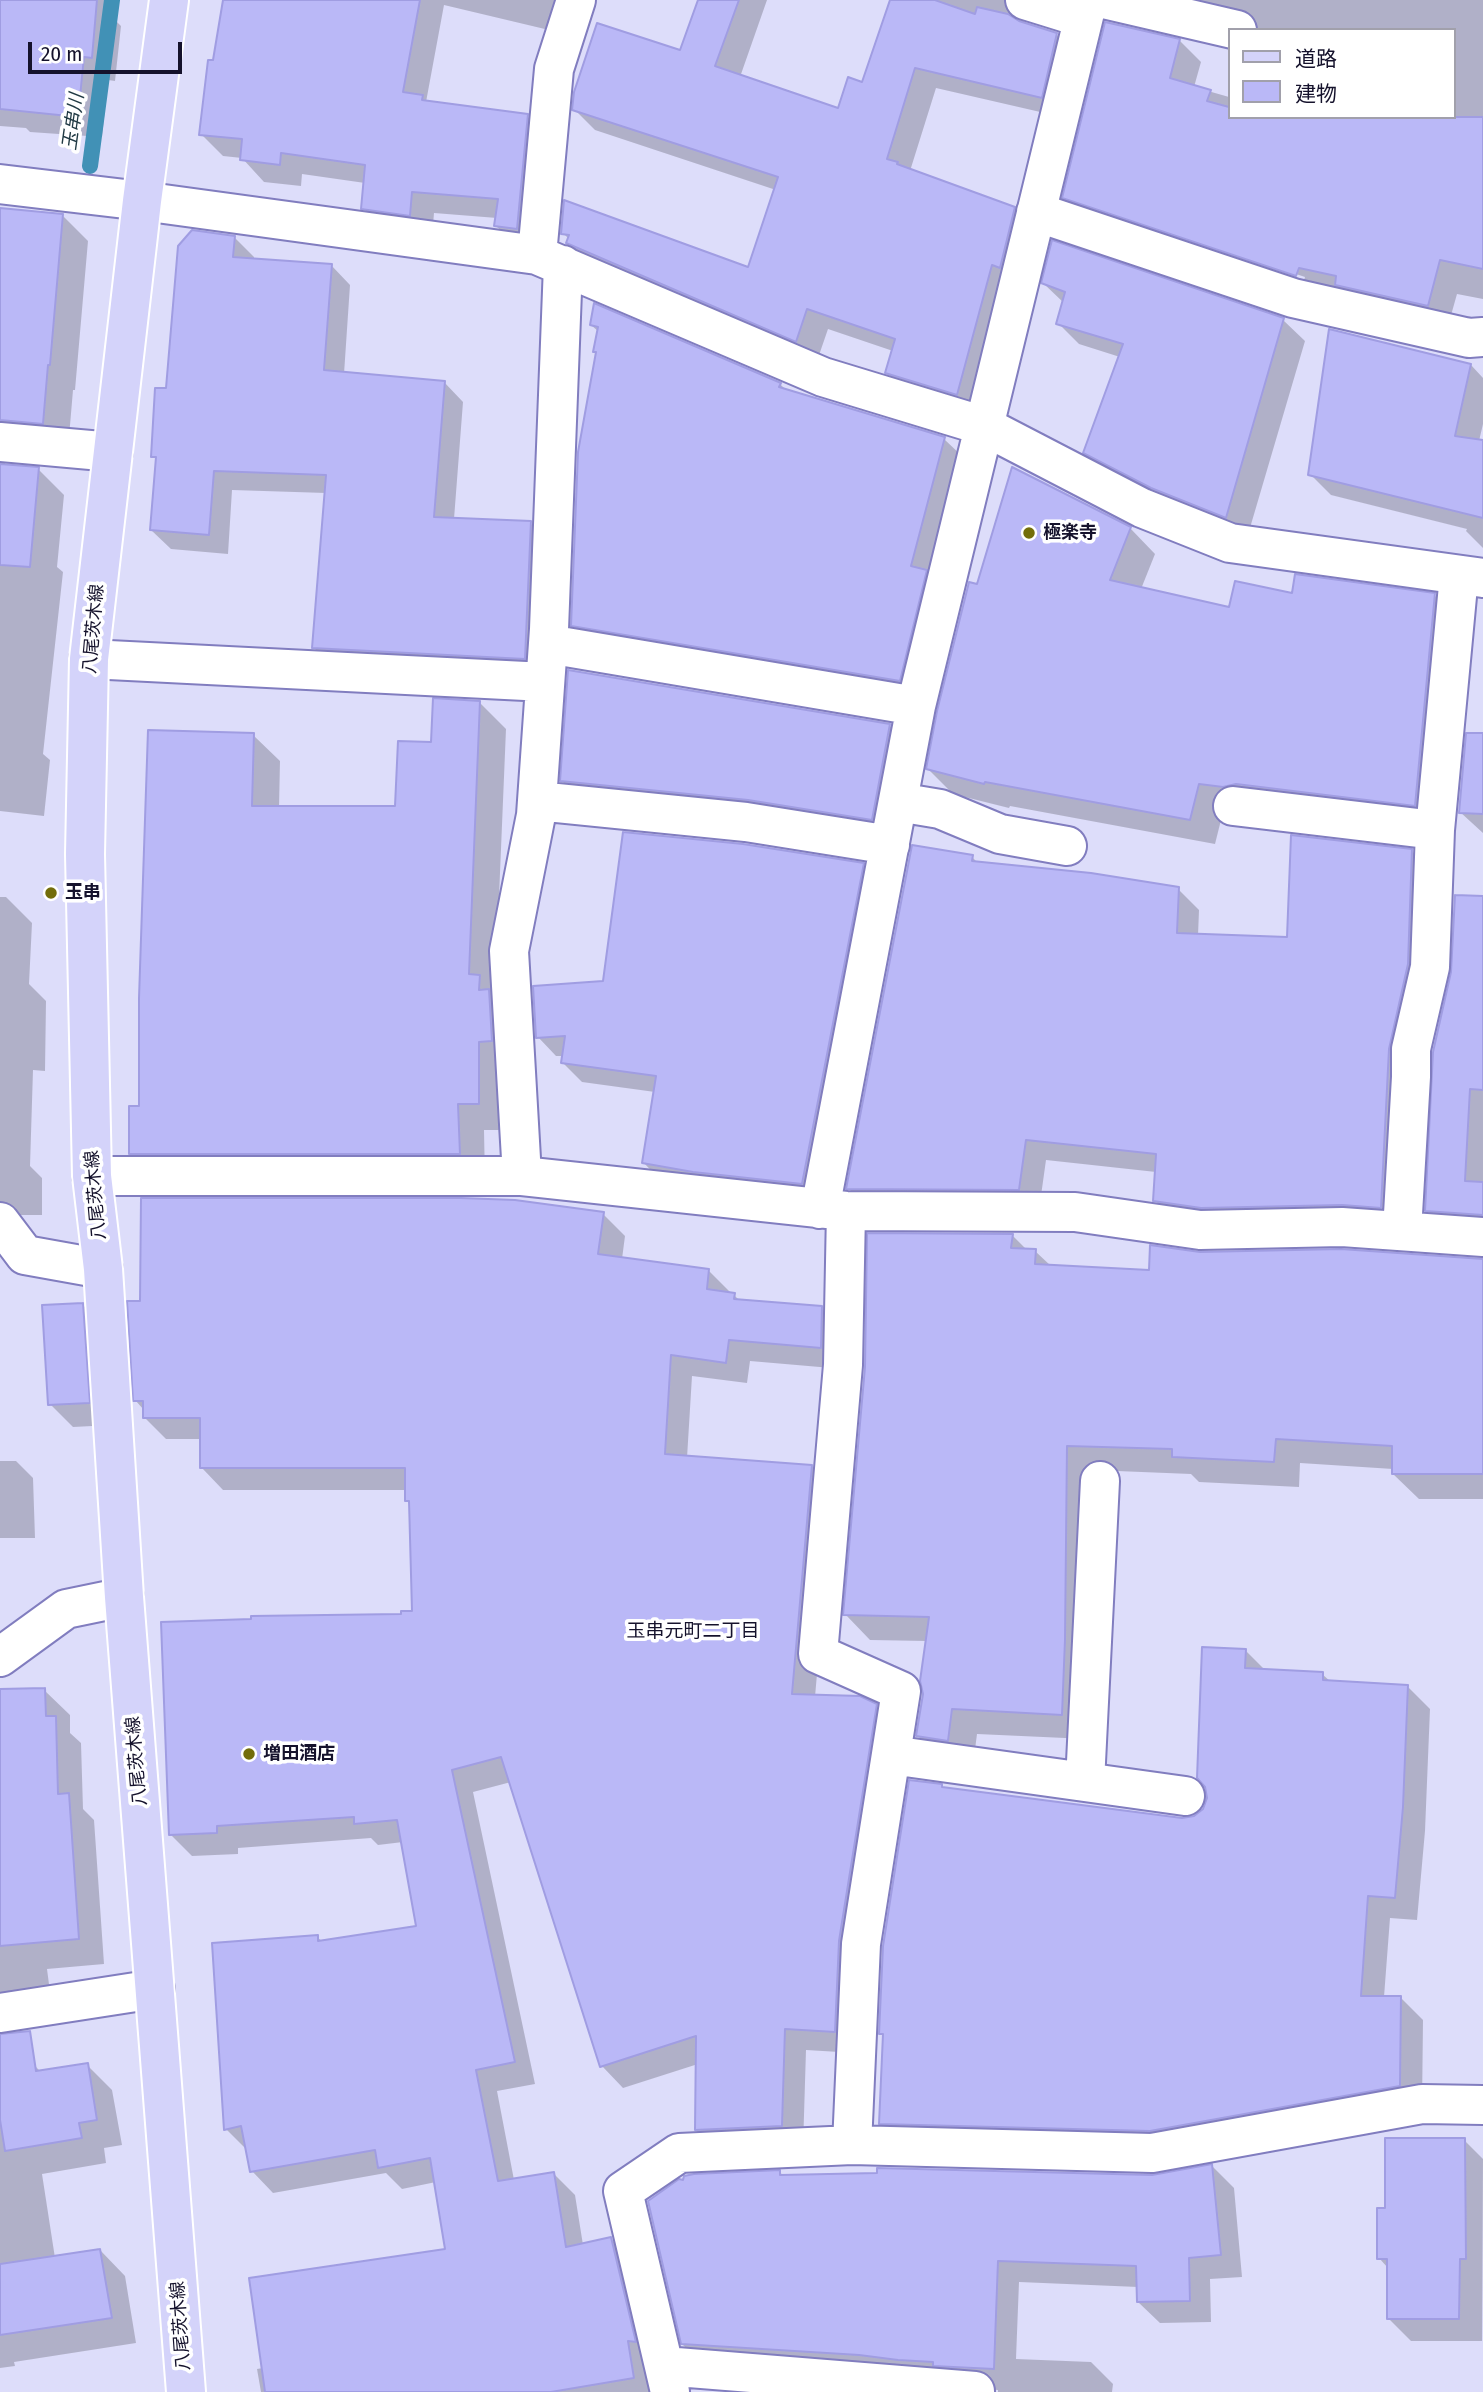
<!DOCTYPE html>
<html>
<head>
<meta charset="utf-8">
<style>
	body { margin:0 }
	#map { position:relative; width:1483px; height:2392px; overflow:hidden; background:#ddddfa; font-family:"Fira Sans Condensed","Noto Sans JP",sans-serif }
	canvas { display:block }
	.legend { position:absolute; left:1228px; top:28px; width:228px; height:91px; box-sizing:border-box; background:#fff; border:2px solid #a1a0ab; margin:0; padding:9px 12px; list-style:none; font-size:21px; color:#15122c }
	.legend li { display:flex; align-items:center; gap:14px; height:35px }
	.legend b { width:35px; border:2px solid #a1a0ab }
	.scale { position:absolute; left:28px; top:42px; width:154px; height:32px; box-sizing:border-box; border:4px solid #15122c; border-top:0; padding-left:9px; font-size:21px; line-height:24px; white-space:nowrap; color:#15122c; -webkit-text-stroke:5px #fff; paint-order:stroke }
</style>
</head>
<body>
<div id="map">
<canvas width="1483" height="2392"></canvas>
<ul class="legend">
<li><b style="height:9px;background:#d4d3fa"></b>道路</li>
<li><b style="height:19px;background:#bab8f7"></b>建物</li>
</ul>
<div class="scale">20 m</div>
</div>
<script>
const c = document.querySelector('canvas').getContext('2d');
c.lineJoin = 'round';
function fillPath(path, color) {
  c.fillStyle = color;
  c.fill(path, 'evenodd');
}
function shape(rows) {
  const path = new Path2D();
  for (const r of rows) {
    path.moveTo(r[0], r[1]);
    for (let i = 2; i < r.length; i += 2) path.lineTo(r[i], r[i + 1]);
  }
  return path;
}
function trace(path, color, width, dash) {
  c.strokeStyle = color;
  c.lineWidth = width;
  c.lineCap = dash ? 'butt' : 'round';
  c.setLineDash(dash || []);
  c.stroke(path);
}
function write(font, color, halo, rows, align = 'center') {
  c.font = font + ' "Fira Sans Condensed","Noto Sans JP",sans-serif';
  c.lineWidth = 7;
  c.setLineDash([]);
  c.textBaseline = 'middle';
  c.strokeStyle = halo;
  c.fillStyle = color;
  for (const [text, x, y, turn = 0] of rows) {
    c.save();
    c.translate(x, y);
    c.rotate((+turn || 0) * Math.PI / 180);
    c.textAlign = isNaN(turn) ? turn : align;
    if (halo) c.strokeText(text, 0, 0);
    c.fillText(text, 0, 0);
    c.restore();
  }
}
fillPath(shape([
	[0,0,116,0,115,20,121,26,115,81,108,80,102,137,30,132,26,128,0,126],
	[225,0,583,0,570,35,444,5,426,102,527,116,549,138,518,247,496,226,497,218,434,213,432,237,385,230,363,208,365,183,302,174,301,186,264,182,242,158,223,156,201,134],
	[700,0,767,0,740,77,839,110,863,84,892,0,1040,0,1025,14,1024,25,1057,35,1078,56,1062,117,936,88,910,171,1014,208,1035,229,977,415,908,394,887,373,893,351,828,329,817,361,589,264,568,243,569,239,563,233,749,269,776,190,595,130,574,109,681,52],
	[1139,0,1483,0,1483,299,1457,294,1448,326,1085,218,1064,197,1106,24,1180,41,1201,62,1194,87,1229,97,1229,117,1453,117,1453,30,1266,30],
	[1086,204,1305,277,1304,280,1086,207],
	[0,210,62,215,88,241,75,390,73,390,68,449,8,455,4,466,38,469,64,495,57,567,63,572,43,754,50,760,44,816,0,811],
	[235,238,254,257,254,260,331,265,350,285,344,374,444,382,463,402,454,519,530,523,550,542,544,678,333,667,314,648,326,493,232,490,228,554,171,549,151,530,158,461,153,456,167,390],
	[1043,283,1283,320,1305,341,1247,538,1106,474,1085,452,1120,357,1079,344,1058,323,1064,303],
	[591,325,780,384,787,391,944,439,962,456,917,698,591,643,573,625,598,354,595,351,599,332],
	[1471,365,1483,378,1483,424,1479,441,1483,442,1483,548,1466,531,1467,529,1331,495,1310,474],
	[1130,528,1155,554,1141,589,1230,609,1293,596,1434,595,1460,620,1440,830,1224,808,1215,844,1010,806,1009,808,953,794,928,769,978,586],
	[479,702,506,729,495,993,505,1130,484,1130,485,1180,157,1180,130,1153,141,1108,253,735,280,761,279,808,397,808,432,744],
	[889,725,908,744,890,838,581,800,562,781],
	[1483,735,1483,833,1460,812],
	[1412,851,1432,872,1402,1228,1176,1221,1155,1200,1156,1172,1046,1160,1039,1210,869,1209,848,1188,972,857,979,864,1178,889,1199,910,1198,936,1289,939],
	[863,865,882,883,821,1202,662,1182,644,1163,655,1092,582,1082,563,1063,564,1056,556,1056,538,1037,605,983],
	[0,897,6,897,32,923,29,984,46,1001,45,1071,33,1070,30,1166,42,1178,42,1215,0,1215],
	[1483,898,1483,1238,1452,1236,1427,1210],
	[603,1214,625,1236,622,1259,708,1270,730,1292,730,1294,734,1295,740,1301,821,1308,843,1329,843,1369,750,1361,747,1383,692,1376,687,1458,812,1466,833,1488,815,1697,876,1706,898,1728,856,2053,806,2050,803,2148,718,2151,696,2130,698,2064,623,2088,602,2066,511,1782,473,1792,535,2084,497,2091,514,2180,554,2174,575,2195,583,2245,611,2239,632,2260,663,2392,261,2392,257,2369,263,2368,447,2250,436,2182,402,2189,386,2173,273,2193,252,2171,248,2151,226,2129,317,1937,323,1942,418,1927,403,1842,378,1845,371,1838,238,1848,238,1854,192,1856,170,1834,403,1615,414,1613,411,1505,406,1500,406,1490,223,1490,202,1468,202,1439,166,1439,144,1417,144,1410,135,1400,142,1302],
	[1012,1235,1027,1250,1035,1251,1051,1266,1150,1272,1200,1254,1483,1260,1483,1499,1419,1499,1393,1474,1393,1469,1300,1463,1299,1487,1199,1482,1191,1474,1092,1470,1087,1739,977,1734,973,1765,943,1761,918,1736,924,1694,927,1641,870,1640,845,1614],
	[83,1305,105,1328,112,1425,73,1427,50,1404],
	[0,1461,16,1461,33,1478,35,1538,0,1538],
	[1245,1650,1265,1670,1322,1674,1331,1682,1407,1686,1430,1709,1425,1831,1417,1920,1390,1918,1384,1997,1400,1997,1423,2020,1422,2108,1174,2153,903,2146,881,2123,885,2037,881,2033,942,1786,945,1789,1182,1819,1195,1818,1204,1810],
	[44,1690,70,1715,70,1733,81,1743,83,1809,94,1820,104,1964,47,1969,50,1992,0,1998,0,1691],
	[34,2065,41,2072,87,2065,112,2090,122,2145,104,2148,106,2163,42,2174,55,2258,100,2250,125,2276,136,2343,14,2362,15,2366,0,2368,0,2070],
	[1464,2140,1483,2159,1482,2341,1411,2341,1388,2318,1388,2268,1379,2258,1387,2209],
	[1212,2166,1234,2188,1242,2277,1210,2279,1211,2322,1160,2323,1138,2302,1138,2287,1019,2282,1016,2359,1091,2362,1113,2384,1112,2392,998,2392,998,2390,705,2367,683,2345,650,2201,780,2172,784,2177,1152,2177]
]), '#0003');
trace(shape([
	[90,166,112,0]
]), '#4191b6', 16);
const building = shape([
	[0,0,97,0,92,58,84,57,78,117,0,109,0,0],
	[223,0,420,0,403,92,423,95,422,100,528,114,517,229,494,226,498,199,412,192,410,216,361,209,365,165,281,153,280,165,240,160,242,139,199,135,208,60,213,60,223,0],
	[698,0,739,0,715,66,838,108,848,77,862,82,890,0,935,0,975,14,977,7,1008,14,1019,21,1057,33,1042,98,915,68,887,159,898,162,897,164,1015,207,1000,268,992,265,957,395,885,373,895,339,807,309,796,342,566,243,569,235,561,234,564,200,748,267,778,177,572,110,574,92,597,23,680,50,698,0],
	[1105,22,1180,39,1170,78,1211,90,1207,101,1229,107,1229,117,1483,117,1483,269,1440,260,1428,306,1335,285,1336,276,1299,268,1296,276,1062,198,1105,22],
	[0,208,63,214,50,365,48,365,43,424,0,420,0,208],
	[192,230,235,236,233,257,332,264,324,370,445,381,434,517,531,521,525,659,312,648,326,475,214,471,209,535,150,530,156,457,151,457,155,388,166,388,178,246,192,230],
	[1052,240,1284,318,1226,518,1151,488,1083,453,1123,344,1056,324,1065,292,1041,283,1052,240],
	[594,303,781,383,779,387,945,437,911,566,927,570,900,681,571,626,578,452,596,352,593,352,598,327,590,325,594,303],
	[1329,329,1471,364,1455,436,1483,440,1483,518,1308,475,1329,329],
	[0,464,39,467,30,567,0,565,0,464],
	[1012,467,1131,527,1110,580,1229,607,1235,581,1292,593,1295,574,1435,593,1415,806,1236,784,1223,787,1199,784,1190,820,985,782,984,784,926,769,937,711,969,582,977,584,1012,467],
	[568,670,890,724,872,820,748,800,560,781,568,670],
	[433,698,480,701,469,974,480,975,479,990,489,989,492,1041,479,1042,479,1104,458,1104,460,1154,129,1154,129,1106,139,1106,139,998,148,730,254,733,252,806,395,806,398,741,431,742,433,698],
	[1466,733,1483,733,1483,814,1459,813,1466,733],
	[623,832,743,844,864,863,802,1184,693,1172,642,1163,656,1076,561,1063,565,1036,536,1038,533,986,603,981,623,832],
	[1291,835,1412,849,1408,964,1389,1049,1381,1208,1342,1205,1201,1208,1153,1201,1156,1154,1026,1140,1019,1190,846,1189,912,845,973,855,972,861,1091,873,1179,887,1177,933,1287,937,1291,835],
	[1455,895,1483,896,1483,1090,1470,1089,1465,1181,1483,1182,1483,1215,1425,1211,1433,1052,1451,972,1455,895],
	[141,1198,461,1198,515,1200,604,1212,598,1254,709,1269,707,1289,735,1293,734,1299,822,1306,821,1348,729,1340,726,1363,671,1355,665,1454,812,1465,792,1694,860,1696,877,1704,839,1941,835,2032,785,2029,782,2126,695,2130,696,2036,600,2067,501,1757,452,1770,515,2062,476,2070,498,2181,554,2172,566,2247,611,2237,636,2342,628,2341,634,2378,551,2392,265,2392,249,2278,445,2249,430,2158,378,2168,375,2150,250,2172,241,2126,224,2130,212,1943,318,1935,318,1941,416,1926,397,1820,354,1824,354,1817,217,1826,217,1833,169,1835,161,1622,251,1619,251,1616,401,1614,401,1611,412,1611,409,1501,405,1501,405,1468,200,1468,200,1418,143,1418,143,1401,133,1401,127,1301,140,1301,141,1198],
	[867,1233,1013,1234,1011,1248,1036,1249,1035,1264,1149,1270,1150,1245,1200,1252,1341,1249,1483,1259,1483,1474,1392,1474,1392,1446,1276,1439,1274,1462,1172,1457,1172,1449,1067,1446,1065,1640,1062,1715,952,1709,948,1741,916,1736,923,1694,920,1681,929,1617,843,1615,865,1367,867,1233],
	[83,1303,90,1403,48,1405,42,1305,83,1303],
	[1202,1647,1246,1649,1245,1668,1323,1672,1323,1680,1408,1685,1403,1807,1395,1898,1368,1896,1361,1996,1401,1996,1400,2086,1150,2131,879,2124,883,2034,879,2034,883,1946,909,1780,942,1784,942,1787,1182,1818,1194,1816,1203,1809,1207,1798,1205,1787,1197,1778,1202,1647],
	[45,1688,46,1716,56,1716,58,1794,69,1793,79,1939,0,1946,0,1689,45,1688],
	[30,2031,36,2071,88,2063,97,2120,79,2123,82,2138,5,2151,0,2120,0,2034,30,2031],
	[1385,2138,1465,2138,1466,2259,1460,2259,1459,2319,1387,2319,1387,2259,1377,2259,1377,2208,1385,2208,1385,2138],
	[1212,2164,1221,2255,1189,2258,1190,2301,1137,2302,1136,2266,998,2261,994,2369,933,2366,933,2362,898,2360,859,2355,681,2344,648,2201,679,2179,683,2180,684,2176,694,2174,780,2170,780,2175,877,2173,877,2168,1152,2175,1212,2164],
	[100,2249,112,2318,0,2335,0,2264,100,2249]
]);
fillPath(building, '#bab8f7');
trace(building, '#a09de2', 2);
const minor = shape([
	[1025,0,1083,18],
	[1108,0,1237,30],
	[0,184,142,201,537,255,823,377,984,426,1142,508,1230,543,1483,578],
	[1036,212,1293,298,1469,338,1483,337],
	[537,255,554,69,576,0],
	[0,442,113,452],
	[548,644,916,706],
	[89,659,545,682],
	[537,801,746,822,890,845],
	[898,802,940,809,1000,834,1067,846],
	[1233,806,1435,830],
	[92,1176,522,1176,846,1211,1075,1212,1200,1230,1342,1227,1483,1237],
	[522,1176,509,951,536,815,549,629,563,265],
	[820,1209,916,706,1088,0],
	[846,1211,843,1365,818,1654,901,1691,861,1944,852,2145],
	[0,1222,25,1255,103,1269],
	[1402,1231,1411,1077,1411,1049,1430,967,1435,830,1459,575],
	[0,1657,66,1609,124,1597],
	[891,1755,1185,1796],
	[1085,1782,1100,1481],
	[0,2013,155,1989],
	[664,2366,975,2391],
	[670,2392,623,2191,679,2153,852,2145,1152,2153,1422,2104,1483,2105]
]);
const major = shape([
	[169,0,142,201,89,659,85,854,92,1176,103,1269,124,1597,186,2392]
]);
trace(minor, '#817dbf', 42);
trace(major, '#fff', 42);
trace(minor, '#fff', 38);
trace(major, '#d4d3fa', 38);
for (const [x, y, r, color] of [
	[1029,533,7,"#736d0b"],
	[51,893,7,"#736d0b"],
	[249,1754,7,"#736d0b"]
]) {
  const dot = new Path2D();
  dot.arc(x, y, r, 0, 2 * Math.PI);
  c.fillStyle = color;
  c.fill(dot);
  trace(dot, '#fff', 2.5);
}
write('bold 18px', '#15122c', '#fff', [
	["極楽寺",1043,533],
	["玉串",65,893],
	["増田酒店",263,1754]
], 'left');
write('18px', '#15122c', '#fff', [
	["八尾茨木線",94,629,-85],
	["八尾茨木線",96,1195,-95],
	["八尾茨木線",137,1761,-95],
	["八尾茨木線",181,2326,-94]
]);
write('italic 19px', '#213a44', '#fff', [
	["玉串川",74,122,-82]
]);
write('19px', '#15122c', '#fff', [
	["玉串元町二丁目",693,1632]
]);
</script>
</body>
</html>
